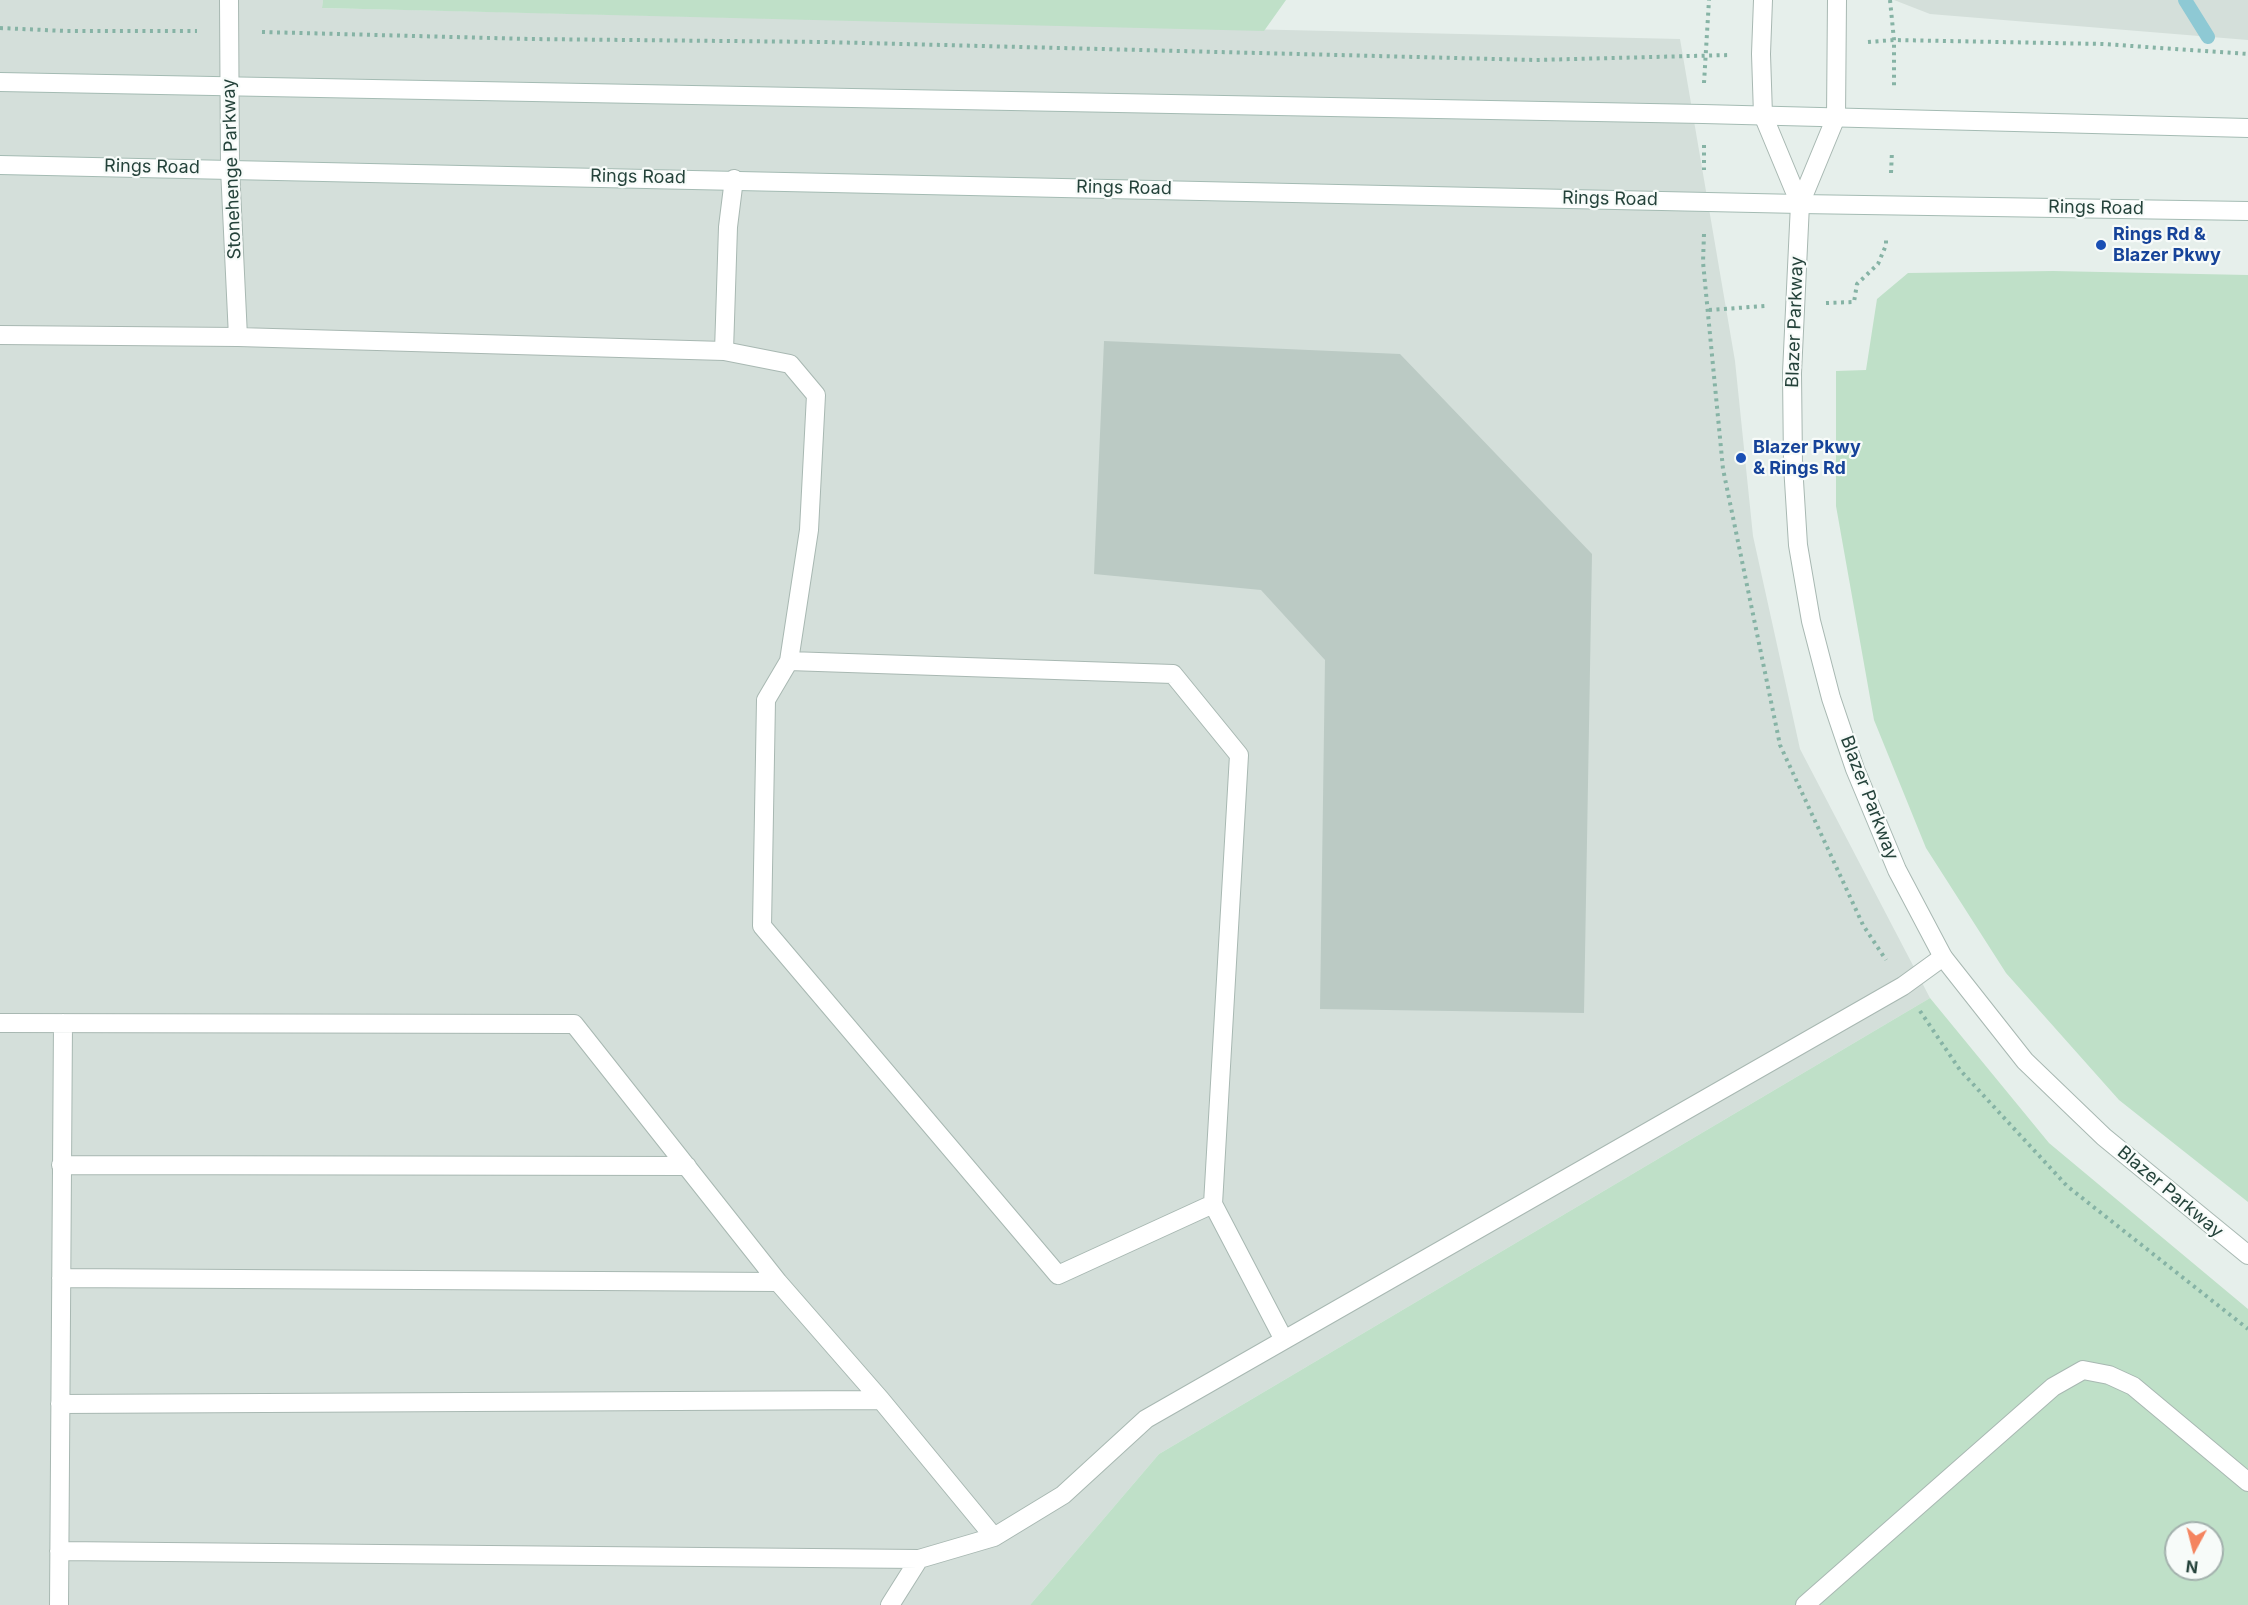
<!DOCTYPE html>
<html>
<head>
<meta charset="utf-8">
<style>
	body { margin:0 }
	#map { position:relative; width:2248px; height:1605px; overflow:hidden; background:#e6efeb; font-family:Inter,sans-serif }
	canvas { display:block }
	.north { position:absolute; left:2164px; top:1521px; width:60px; height:60px; box-sizing:border-box; background:#f7fbf9; border:2px solid #a3b1ad; border-radius:50%; rotate:187deg; font-size:16px; font-weight:700; line-height:24px; text-align:center; color:#24423a }
	.north::after { content:''; display:block; margin:auto; width:21px; height:27px; background:#f4845f; clip-path:polygon(50% 0,100% 100%,50% 72%,0 100%) }
</style>
</head>
<body>
<div id="map">
<canvas width="2248" height="1605"></canvas>
<div class="north">N</div>
</div>
<script>
const c = document.querySelector('canvas').getContext('2d');
c.lineJoin = 'round';
function fillPath(path, color) {
  c.fillStyle = color;
  c.fill(path, 'evenodd');
}
function shape(rows) {
  const path = new Path2D();
  for (const r of rows) {
    path.moveTo(r[0], r[1]);
    for (let i = 2; i < r.length; i += 2) path.lineTo(r[i], r[i + 1]);
  }
  return path;
}
function trace(path, color, width, dash) {
  c.strokeStyle = color;
  c.lineWidth = width;
  c.lineCap = dash ? 'butt' : 'round';
  c.setLineDash(dash || []);
  c.stroke(path);
}
function write(font, color, halo, rows, align = 'center') {
  c.font = font + ' Inter,sans-serif';
  c.lineWidth = 4.5;
  c.setLineDash([]);
  c.textBaseline = 'middle';
  c.strokeStyle = halo;
  c.fillStyle = color;
  for (const [text, x, y, turn = 0] of rows) {
    c.save();
    c.translate(x, y);
    c.rotate((+turn || 0) * Math.PI / 180);
    c.textAlign = isNaN(turn) ? turn : align;
    if (halo) c.strokeText(text, 0, 0);
    c.fillText(text, 0, 0);
    c.restore();
  }
}
fillPath(shape([
	[0,0,323,0,322,8,1680,39,1735,361,1753,536,1800,749,1930,998,1159,1454,1030,1605,0,1605],
	[1894,0,2248,0,2248,40,1930,14]
]), '#d4dfda');
fillPath(shape([
	[323,0,1286,0,1264,31,322,8],
	[2053,271,2248,275,2248,1202,2119,1100,2006,973,1926,848,1874,720,1836,506,1836,371,1866,370,1877,299,1908,273],
	[1930,998,2049,1143,2248,1309,2248,1605,1030,1605,1159,1454],
	[2176,1533,2212,1533,2212,1569,2176,1569]
]), '#bfe0c8');
trace(shape([
	[2185,0,2208,37]
]), '#8ec9d4', 14);
fillPath(shape([
	[1104,341,1400,354,1592,554,1584,1013,1320,1009,1325,660,1261,590,1094,574]
]), '#bbcac4');
const service = shape([
	[229,0,230,168,238,337],
	[0,335,238,337,724,351,790,364,816,395,809,530,789,661,766,700,762,926,1058,1275,1213,1204,1284,1340],
	[724,351,728,227,734,179],
	[789,661,1173,674,1239,755,1213,1204],
	[0,1023,574,1024,778,1282,881,1400,994,1537],
	[61,1165,687,1166],
	[61,1278,778,1282],
	[60,1404,881,1400],
	[59,1551,919,1559],
	[59,1605,63,1023],
	[890,1605,919,1559,994,1537,1063,1495,1146,1419,1903,986,1943,957],
	[1805,1605,2053,1387,2083,1370,2109,1375,2133,1386,2248,1482]
]);
const tertiary = shape([
	[1763,0,1761,54,1763,115,1800,204],
	[1837,0,1836,117,1800,204,1792,373,1793,465,1798,545,1811,621,1831,698,1855,769,1897,870,1943,957,2025,1061,2104,1137,2248,1255]
]);
const secondary = shape([
	[0,82,1703,114,2248,128],
	[0,165,1800,204,2248,211]
]);
trace(service, '#a8b8b2', 20);
trace(tertiary, '#a8b8b2', 20);
trace(secondary, '#a4bbb3', 20);
trace(shape([
	[1890,0,1894,40,1894,86],
	[0,28,66,31,197,31],
	[262,32,530,39,824,42,1535,60,1730,55],
	[1868,42,1894,40,2103,44,2248,54],
	[1704,83,1709,0],
	[1704,145,1704,170],
	[1891,173,1892,151],
	[1704,234,1703,262,1723,469,1780,745,1863,925,1886,960],
	[1826,303,1854,302,1857,284,1878,264,1886,245,1886,238],
	[1709,310,1765,306],
	[1920,1011,1960,1070,2067,1186,2248,1329]
]), '#86b3a5', 4, [3, 4.5]);
trace(service, '#fff', 18);
trace(tertiary, '#fff', 18);
trace(secondary, '#fff', 18);
for (const [x, y, r, color] of [
	[2101,245,6,"#1a4fb4"],
	[1741,458,6,"#1a4fb4"]
]) {
  const dot = new Path2D();
  dot.arc(x, y, r, 0, 2 * Math.PI);
  c.fillStyle = color;
  c.fill(dot);
  trace(dot, '#f7fbf9', 2);
}
write('18px', '#24423a', '#f7fbf9', [
	["Rings Road",152,167,1],
	["Stonehenge Parkway",232,169,-92],
	["Rings Road",638,177,1],
	["Rings Road",1124,188,1],
	["Rings Road",1610,199,1],
	["Rings Road",2096,208,1],
	["Blazer Parkway",1795,322,-88],
	["Blazer Parkway",1869,798,69],
	["Blazer Parkway",2170,1192,40]
]);
write('bold 18px', '#164399', '#f7fbf9', [
	["Rings Rd &",2113,235],
	["Blazer Pkwy",2113,256],
	["Blazer Pkwy",1753,448],
	["& Rings Rd",1753,469]
], 'left');
</script>
</body>
</html>
